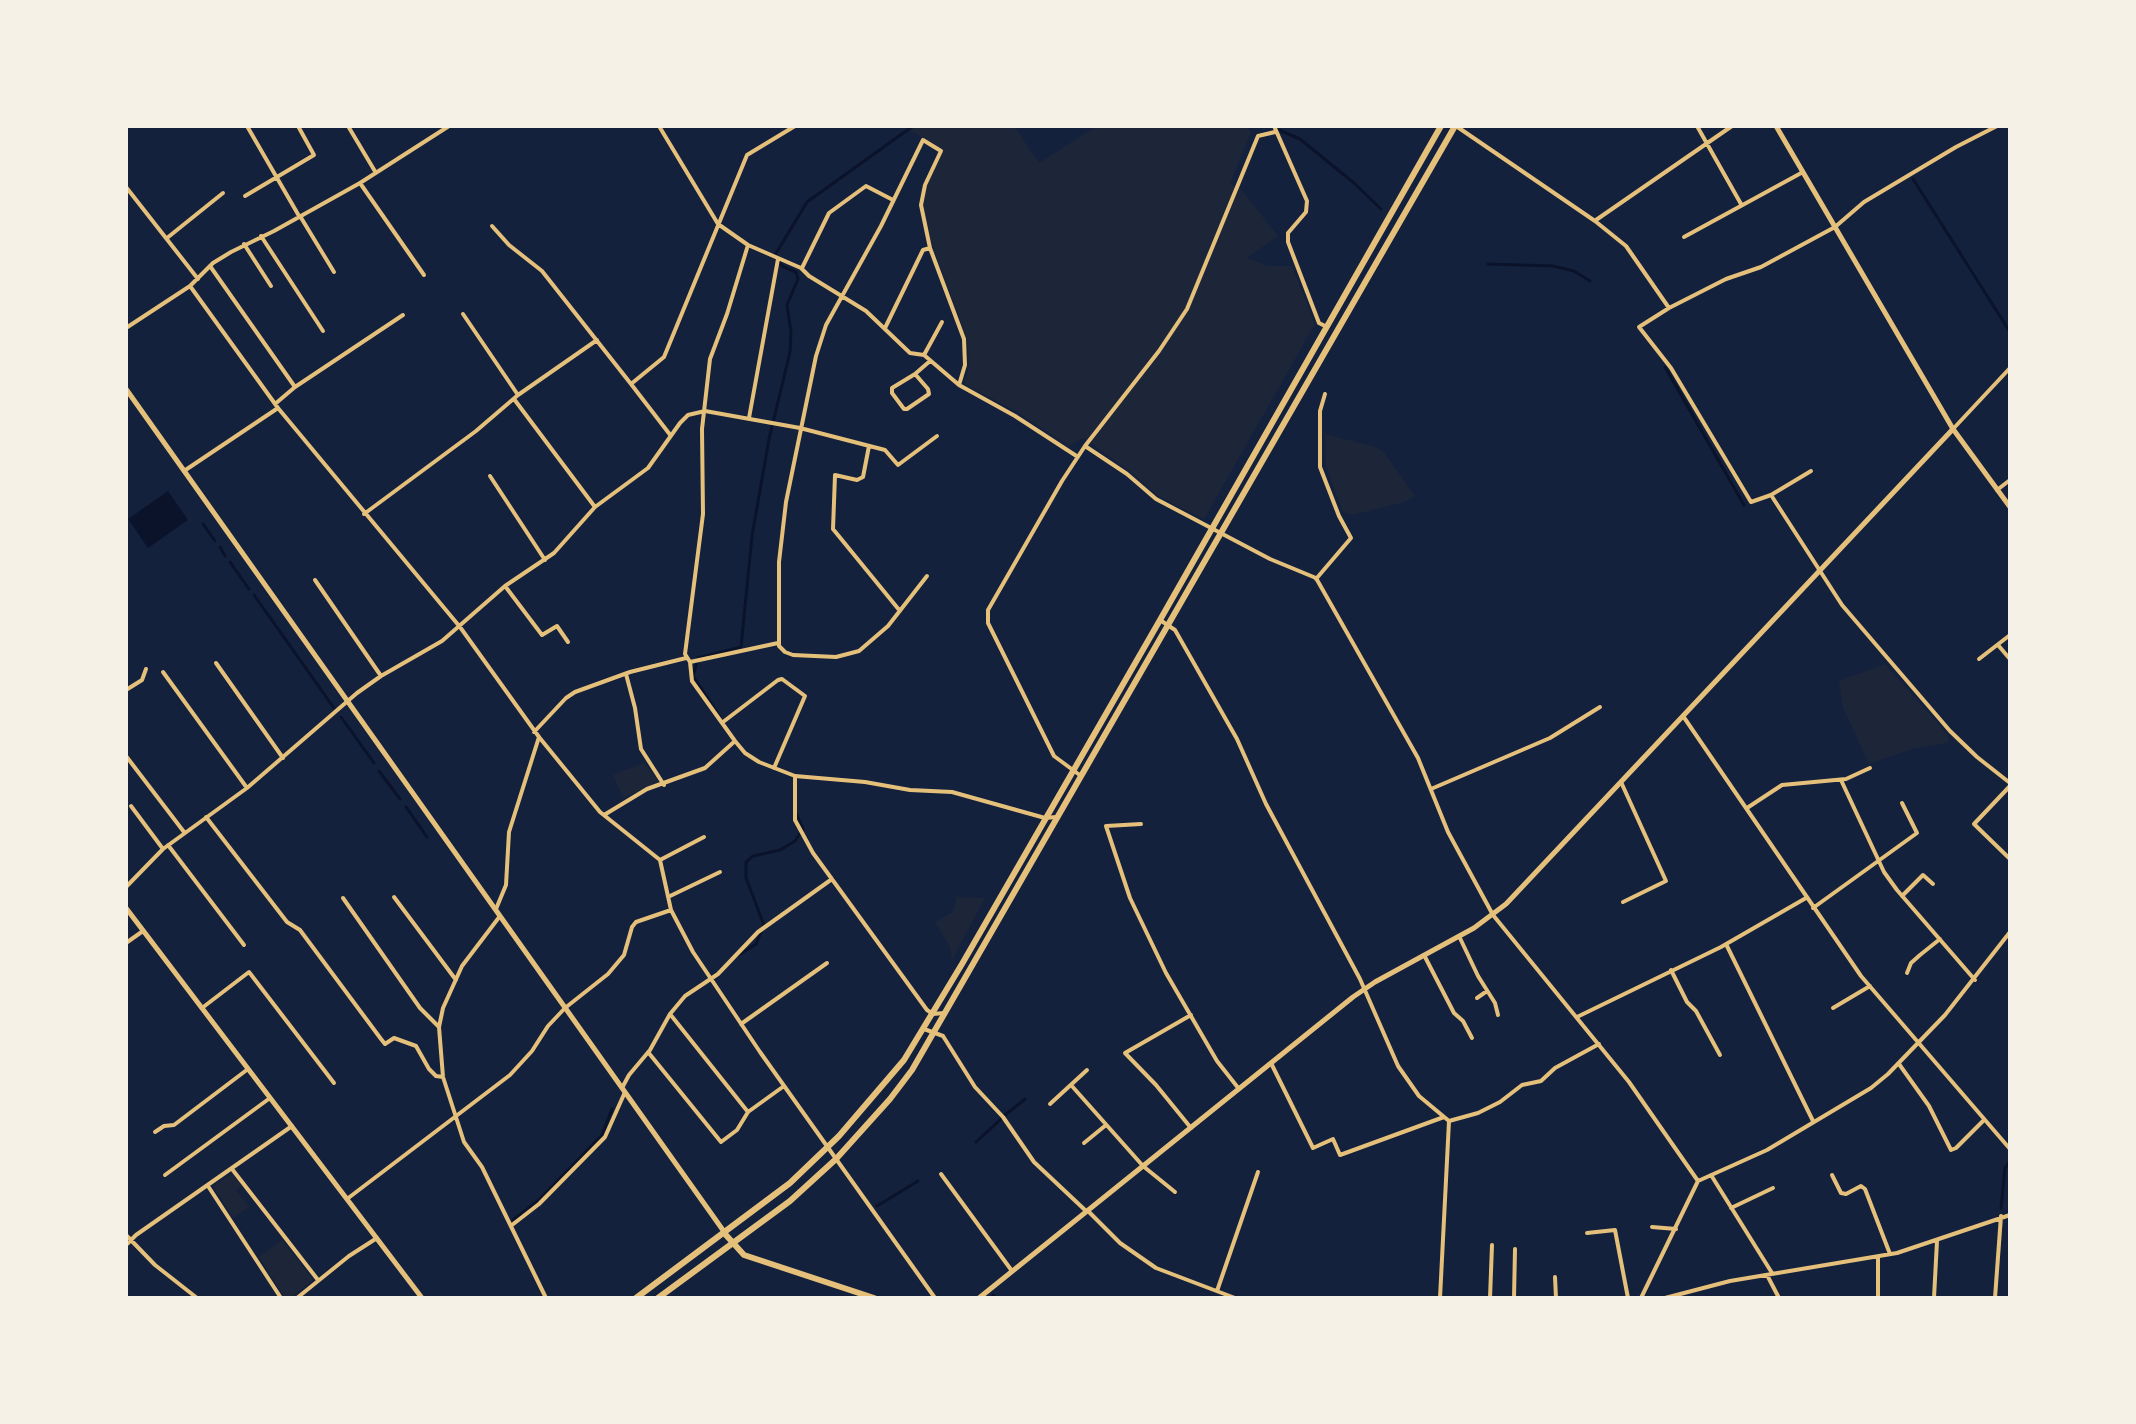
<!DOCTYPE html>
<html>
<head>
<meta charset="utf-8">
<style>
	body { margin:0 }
	#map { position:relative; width:2136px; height:1424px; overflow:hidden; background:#14213d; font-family:Bitter,serif }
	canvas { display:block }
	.frame { position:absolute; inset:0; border:128px solid #f6f1e7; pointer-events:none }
</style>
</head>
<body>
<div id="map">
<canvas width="2136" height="1424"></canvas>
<div class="frame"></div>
</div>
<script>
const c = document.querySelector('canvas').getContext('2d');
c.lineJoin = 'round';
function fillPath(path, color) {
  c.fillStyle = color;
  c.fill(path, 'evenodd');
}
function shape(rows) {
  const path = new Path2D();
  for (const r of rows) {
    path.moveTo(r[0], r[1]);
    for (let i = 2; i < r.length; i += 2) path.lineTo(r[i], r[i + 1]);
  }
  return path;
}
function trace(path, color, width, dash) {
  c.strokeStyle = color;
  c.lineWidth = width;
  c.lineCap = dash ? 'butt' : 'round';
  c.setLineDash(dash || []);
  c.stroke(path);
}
fillPath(shape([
	[919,126,1014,126,1039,163,1097,126,1246,126,1251,132,1230,184,1241,189,1278,236,1247,258,1268,266,1292,266,1315,324,1204,519,1158,496,1130,471,1083,438,1069,446,1014,410,964,384,969,367,967,338,935,253,925,220,923,205,927,185,943,151,910,130],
	[1325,434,1376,447,1383,451,1415,496,1404,502,1352,515,1343,512,1326,466],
	[1885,664,1948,735,1949,739,1947,743,1912,749,1869,764,1843,708,1839,681],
	[644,763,660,783,623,798,613,775],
	[957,897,985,898,952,960,950,947,935,922,953,912],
	[232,1173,242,1186,236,1190,249,1207,233,1218,213,1186],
	[282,1240,313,1280,291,1298,285,1298,259,1257]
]), '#1d2539');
fillPath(shape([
	[168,491,188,520,148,548,128,519]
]), '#0b132b');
trace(shape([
	[1260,126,1261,127],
	[1279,130,1300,139,1354,183,1381,209],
	[1913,179,2010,332],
	[775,255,807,202,913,126],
	[1488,264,1553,266,1574,271,1590,281],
	[1665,367,1744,505],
	[203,524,215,541],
	[220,547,225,556],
	[230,562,249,589],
	[254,595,334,708],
	[341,717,374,763],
	[720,717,693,676,698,658,741,647,752,536,769,439,790,352,791,332,787,305,798,279,796,272,782,266,779,261],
	[379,771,400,799],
	[406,807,427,837],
	[737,956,756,944,764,925,746,878,746,862,753,856,780,850,795,841,803,829,796,813],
	[1004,1116,1025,1099],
	[976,1142,1001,1119],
	[877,1206,918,1181],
	[2001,1208,2005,1168,2010,1161],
	[513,1220,539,1200,602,1135,612,1109],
	[993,1295,996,1298]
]), '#0b132b', 3);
trace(shape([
	[247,126,299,216],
	[348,126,376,173],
	[659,126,718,224,748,245,801,268,809,276,866,311,910,353,924,355,959,385],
	[1274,126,1307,201,1306,212,1288,233,1288,242,1319,323,1327,327],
	[1456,126,1595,221,1626,246,1669,308],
	[1697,126,1741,204],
	[360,183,424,275],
	[126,187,198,279],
	[245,196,314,155,298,126],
	[300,216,334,272],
	[1596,220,1732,126],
	[492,226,509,245,542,271,631,384],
	[261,236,323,331],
	[1684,237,1803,172],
	[167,238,223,193],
	[244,244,271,286],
	[748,245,727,314,710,359,702,429,703,514,685,654,690,662,778,643],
	[210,266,295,387],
	[802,268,829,213,866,186,893,200],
	[190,286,278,408,460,627,539,737,509,832,506,885,496,909],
	[463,314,518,395],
	[126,328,190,286,213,263,231,252,274,231,360,183,449,126],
	[885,328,923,250,930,248],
	[924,355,942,322],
	[915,374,892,388,892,393,904,409,907,409,929,394,928,389,915,374,930,361],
	[514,399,595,507],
	[275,404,295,387,403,315],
	[749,418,778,259],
	[1953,429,2010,368],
	[671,436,631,384,664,357,747,155,795,126],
	[869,446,863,477,857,480,835,475,833,529,900,611],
	[1085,446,1159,351,1187,309,1258,136,1275,132],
	[184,471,278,408],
	[1811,471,1771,495,1751,502,1671,368,1639,327,1669,308,1726,279,1761,267,1835,227,1864,202,1956,147,1997,126],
	[490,476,545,560],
	[1997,490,2010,480],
	[1771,495,1842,605,1950,731,1977,757,2010,783],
	[364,514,476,431,518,395,597,340],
	[927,576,888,626,859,651,836,657,793,655,785,652,779,646,779,562,786,502,816,356,826,325,881,226,923,140,941,151,925,185,921,205,930,248,964,339,965,365,959,385,1015,416,1078,457],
	[1316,579,1351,538,1339,516,1320,467,1320,411,1325,394],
	[315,580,381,676],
	[505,586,542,635,557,626,568,642],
	[1160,620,1175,630,1237,739,1266,804,1360,979,1398,1066,1419,1096,1449,1121,1478,1113,1500,1102,1522,1085,1541,1081,1555,1068,1599,1044],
	[1998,645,2009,658],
	[1979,659,2010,635],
	[690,662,692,681,735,741],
	[216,663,283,758],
	[163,672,247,788],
	[626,674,635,708,641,749,664,785],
	[126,690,142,680,146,669],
	[1683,716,1861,976,2010,1149],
	[723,722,778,680,782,679,805,696,774,768],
	[534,732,566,698,575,692,630,672,686,658],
	[539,737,600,812,660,860,671,910,693,952,760,1052,935,1298],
	[126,756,184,832],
	[795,776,795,820,813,853,927,1010,933,1014,944,1013],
	[1081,776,1054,756,988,623,988,610,1062,481,1085,446,1127,474,1156,499,1270,559,1316,578,1418,758,1448,832,1493,915,1629,1082,1698,1181],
	[1841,780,1884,872,1897,890,1975,980],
	[1621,782,1666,881,1623,902],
	[2010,786,1974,824,2010,859],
	[1431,789,1550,738,1600,707],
	[131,806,163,849],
	[1747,808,1782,785,1846,779,1870,768],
	[604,815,647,789,705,768,735,741,745,753,759,762,795,776,865,782,910,790,952,792,1045,818,1056,817],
	[206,817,287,922,300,930,381,1039,385,1044,394,1038,416,1046,429,1069,436,1076,443,1077],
	[1141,824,1106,826,1130,898,1166,973,1217,1061,1239,1089],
	[168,845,244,945],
	[660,860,704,837],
	[126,887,163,849,247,788,357,693,381,676,442,641,505,586,554,553,595,507,648,468,680,423,688,415,705,411,800,428,885,450,898,465,937,436],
	[1902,896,1923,875,1933,884],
	[394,897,456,980],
	[668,897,720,872],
	[343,898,420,1008,439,1027],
	[1813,908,1917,833,1902,803],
	[500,916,462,966,443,1008,439,1027,443,1077,464,1142,482,1167,546,1298],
	[1459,936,1478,976,1495,1003,1498,1015],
	[126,943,143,931],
	[1726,944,1813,1121],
	[1424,955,1454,1013,1463,1021,1472,1038],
	[1671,970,1687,1002,1696,1011,1720,1055],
	[1907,973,1911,963,1920,955,1940,939],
	[1477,998,1487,991],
	[202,1008,249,972,334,1083],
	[1833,1008,1870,986],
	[670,1014,748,1112],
	[1191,1015,1125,1053,1156,1085,1191,1128],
	[1577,1017,1721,947,1806,898],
	[741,1024,827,963],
	[924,1029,943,1036,975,1087,1003,1117,1034,1162,1085,1210],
	[648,1052,721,1142,737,1130,748,1112,784,1086],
	[1271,1063,1313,1148,1333,1139,1340,1155,1444,1117],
	[1899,1064,1929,1106,1951,1150,1956,1148,1984,1120],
	[1071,1085,1143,1166,1175,1192],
	[622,1088,629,1075,650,1050,670,1014,685,996,718,974,758,932,832,879],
	[1050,1104,1087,1070],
	[155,1132,164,1126,174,1125,248,1069],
	[1084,1143,1106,1125],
	[232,1169,318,1280],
	[941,1174,1012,1271],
	[165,1175,270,1098],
	[1711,1175,1772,1273],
	[1832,1175,1841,1193,1846,1194,1861,1186,1865,1189,1890,1254],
	[208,1186,281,1298],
	[347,1199,510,1075,532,1051,548,1026,565,1008,608,974,624,955,632,927,636,922,671,910],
	[1731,1208,1773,1188],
	[1088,1211,1120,1243,1156,1268,1235,1298],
	[512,1225,539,1204,605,1137,625,1092],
	[1652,1227,1676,1229],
	[1587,1233,1615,1230,1628,1298],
	[126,1235,155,1265,197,1298],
	[126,1245,136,1235,292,1126],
	[1767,1275,1779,1298],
	[1555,1277,1556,1298],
	[1217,1291,1258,1172],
	[297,1298,349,1256,377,1238],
	[1440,1298,1449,1121],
	[1490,1298,1492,1245],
	[1514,1298,1515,1249],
	[1641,1298,1698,1181,1767,1150,1871,1088,1888,1074,1945,1015,2010,932],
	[1665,1298,1730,1281,1897,1253,2010,1215],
	[1878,1298,1878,1257],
	[1934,1298,1937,1241],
	[1995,1298,2001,1216]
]), '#e5c07b', 4);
trace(shape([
	[1776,126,1953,429,2010,507],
	[126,389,725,1233],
	[126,908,422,1298],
	[979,1298,1353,997,1375,982,1474,928,1506,904,1953,429]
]), '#e5c07b', 5);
trace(shape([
	[725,1234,744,1255,874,1298],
	[636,1298,790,1183,839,1136,904,1060,962,964,1160,620,1441,126],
	[658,1298,790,1201,836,1159,890,1099,912,1070,1455,126]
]), '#e5c07b', 6);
</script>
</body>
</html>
